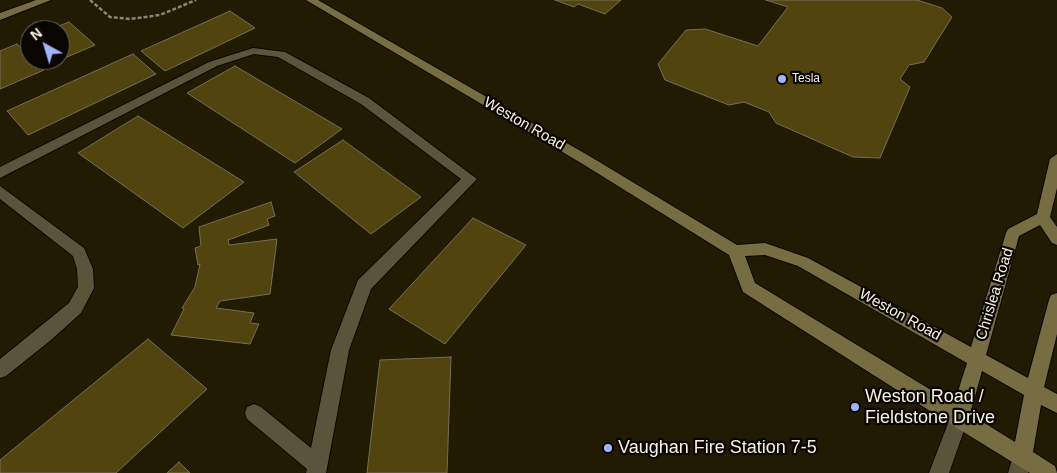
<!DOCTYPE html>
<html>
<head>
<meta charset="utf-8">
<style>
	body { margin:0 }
	#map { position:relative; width:1057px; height:473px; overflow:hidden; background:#221b03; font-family:Helvetica,sans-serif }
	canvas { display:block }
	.north { position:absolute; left:20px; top:20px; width:50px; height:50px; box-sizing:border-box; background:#090601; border:1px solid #68655c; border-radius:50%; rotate:321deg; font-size:14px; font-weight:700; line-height:20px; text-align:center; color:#f7f3e4 }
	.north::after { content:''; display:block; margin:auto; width:18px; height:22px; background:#a3b2fd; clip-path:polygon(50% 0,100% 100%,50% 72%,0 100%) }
</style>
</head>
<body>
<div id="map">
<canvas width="1057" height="473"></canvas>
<div class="north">N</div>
</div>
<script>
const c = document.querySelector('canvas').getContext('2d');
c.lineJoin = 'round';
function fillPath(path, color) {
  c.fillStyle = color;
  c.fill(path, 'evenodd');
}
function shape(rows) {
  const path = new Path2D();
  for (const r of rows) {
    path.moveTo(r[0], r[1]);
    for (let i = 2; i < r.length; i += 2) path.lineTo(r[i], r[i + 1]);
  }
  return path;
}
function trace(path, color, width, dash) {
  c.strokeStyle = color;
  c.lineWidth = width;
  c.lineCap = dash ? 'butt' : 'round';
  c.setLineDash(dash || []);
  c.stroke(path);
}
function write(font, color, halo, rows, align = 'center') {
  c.font = font + ' Helvetica,sans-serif';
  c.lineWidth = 4.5;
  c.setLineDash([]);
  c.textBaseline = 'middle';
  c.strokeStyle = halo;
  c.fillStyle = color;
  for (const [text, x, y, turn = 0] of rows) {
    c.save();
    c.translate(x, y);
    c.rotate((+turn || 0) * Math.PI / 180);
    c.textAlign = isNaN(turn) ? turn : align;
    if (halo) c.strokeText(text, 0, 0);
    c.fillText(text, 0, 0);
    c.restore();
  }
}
const building = shape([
	[555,0,621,0,605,14,578,4,574,7,555,0],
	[766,0,917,0,942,8,952,17,924,62,909,65,900,79,910,87,880,158,853,157,776,123,769,112,744,102,729,105,665,80,658,64,686,30,705,29,758,46,788,7,766,0],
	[230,11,255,28,165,71,141,51,230,11],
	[69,22,95,45,60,60,60,30,49,30,69,22],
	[17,44,30,56,30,60,34,60,44,70,0,89,0,51,17,44],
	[133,54,156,74,28,135,7,111,133,54],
	[235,66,342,129,295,163,187,93,235,66],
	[138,116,244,182,183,228,78,153,138,116],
	[343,140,421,197,371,234,294,172,343,140],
	[271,202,275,216,267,219,269,225,228,240,229,245,277,239,270,294,220,301,216,308,254,313,250,323,259,324,250,344,171,335,184,309,182,308,195,287,200,264,198,265,195,248,201,246,199,227,271,202],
	[473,218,526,245,445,344,389,309,473,218],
	[148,339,207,389,116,473,0,473,0,460,148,339],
	[451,357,447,473,367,473,380,360,451,357],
	[179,462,190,473,167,473,179,462]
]);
fillPath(building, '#52440e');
trace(building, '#776f54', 1);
const lane = shape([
	[253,48,285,52,369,98,477,179,371,289,349,350,326,473,306,473,307,469,247,419,245,413,247,407,254,404,261,407,311,448,331,350,358,280,461,179,361,104,278,57,254,54,217,66,0,178,0,167,209,62,253,48]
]);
const street = shape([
	[0,186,84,248,93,269,94,288,81,313,51,340,6,376,0,378,0,359,69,303,78,287,77,269,73,256,0,199,0,186],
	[959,410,966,413,968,419,949,473,929,473,952,413,959,410],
	[1022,447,1029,450,1032,457,1028,473,1008,473,1015,450,1022,447]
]);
const secondary = shape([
	[36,0,51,0,0,20,0,13,36,0],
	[306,0,318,0,591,157,737,245,765,243,808,258,971,347,1006,233,1008,229,1037,214,1050,159,1057,154,1057,188,1050,217,1057,227,1057,245,1052,243,1040,225,1019,236,986,355,1028,378,1049,300,1051,295,1057,293,1057,334,1044,387,1057,394,1057,413,1041,405,1033,452,1055,466,1057,473,1030,473,952,425,743,292,729,255,581,163,306,0],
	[765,255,798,266,967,363,954,404,755,283,745,256,765,255],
	[982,371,1024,395,1015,442,970,414,982,371]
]);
trace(lane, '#0b0600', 2);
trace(street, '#0b0600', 2);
trace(secondary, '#0b0600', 2);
trace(shape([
	[90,0,110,17,130,19,160,15,196,0]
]), '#8b8572', 2.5, [4, 2]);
fillPath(lane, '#5b543a');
fillPath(street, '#5b543a');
fillPath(secondary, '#786d42');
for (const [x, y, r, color] of [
	[782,79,5,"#a3b2fd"],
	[855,407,5,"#a3b2fd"],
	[608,448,5,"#a3b2fd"]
]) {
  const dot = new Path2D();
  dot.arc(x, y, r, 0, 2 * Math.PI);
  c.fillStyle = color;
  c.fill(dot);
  trace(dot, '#090601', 2);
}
write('12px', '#f7f3e4', '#090601', [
	["Tesla",792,79]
], 'left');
write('15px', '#f7f3e4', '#090601', [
	["Weston Road",524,124,30],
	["Chrislea Road",995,294,-73],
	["Weston Road",900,315,29]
]);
write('18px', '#f7f3e4', '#090601', [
	["Weston Road /",865,397],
	["Fieldstone Drive",865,418],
	["Vaughan Fire Station 7-5",618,448]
], 'left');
</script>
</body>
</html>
